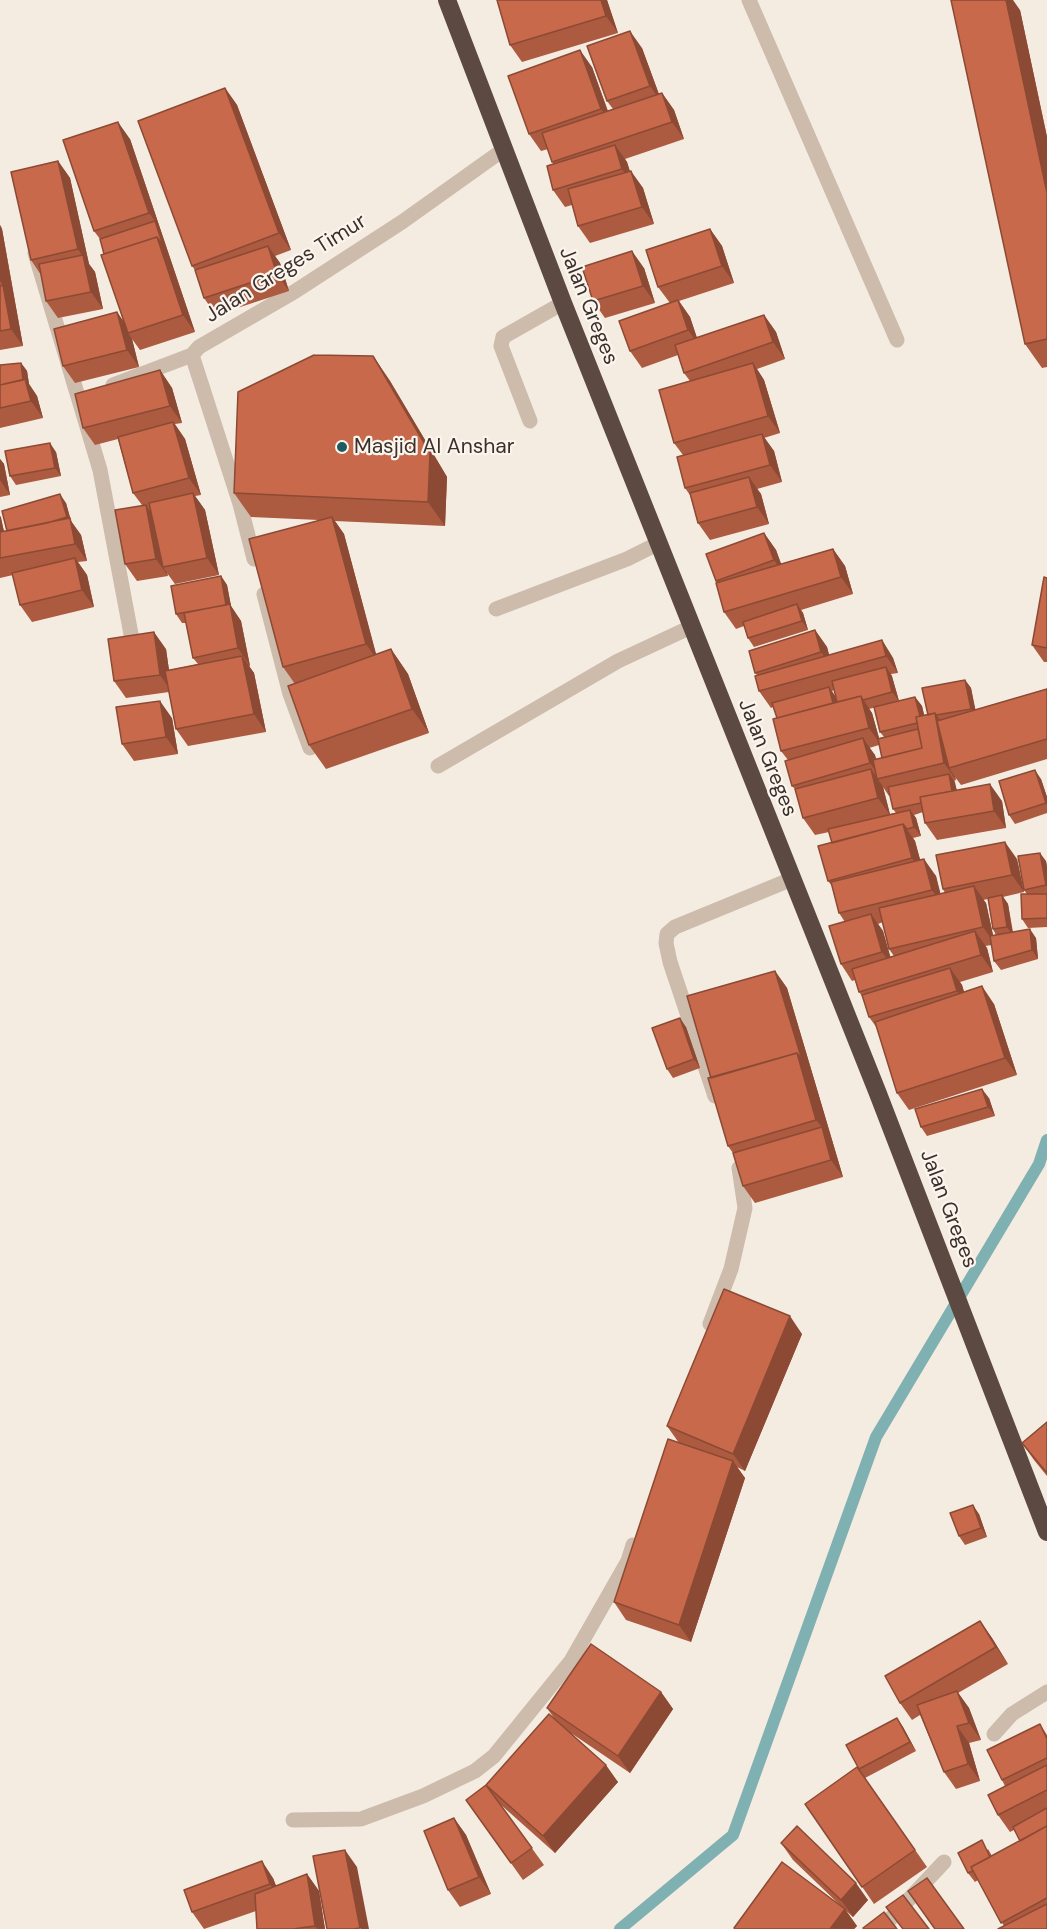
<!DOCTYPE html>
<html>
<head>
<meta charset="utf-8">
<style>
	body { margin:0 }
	canvas { display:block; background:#f4ebe1 }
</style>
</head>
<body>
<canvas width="1047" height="1929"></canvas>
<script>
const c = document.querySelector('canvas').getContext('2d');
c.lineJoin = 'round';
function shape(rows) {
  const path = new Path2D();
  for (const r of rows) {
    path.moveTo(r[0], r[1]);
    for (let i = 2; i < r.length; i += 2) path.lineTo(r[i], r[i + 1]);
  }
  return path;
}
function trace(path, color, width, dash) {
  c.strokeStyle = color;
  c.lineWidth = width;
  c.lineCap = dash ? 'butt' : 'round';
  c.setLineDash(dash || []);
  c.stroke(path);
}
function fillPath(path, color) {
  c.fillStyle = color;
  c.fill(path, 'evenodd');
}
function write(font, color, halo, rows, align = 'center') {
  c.font = font + ' "DM Sans",sans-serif';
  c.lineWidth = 4.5;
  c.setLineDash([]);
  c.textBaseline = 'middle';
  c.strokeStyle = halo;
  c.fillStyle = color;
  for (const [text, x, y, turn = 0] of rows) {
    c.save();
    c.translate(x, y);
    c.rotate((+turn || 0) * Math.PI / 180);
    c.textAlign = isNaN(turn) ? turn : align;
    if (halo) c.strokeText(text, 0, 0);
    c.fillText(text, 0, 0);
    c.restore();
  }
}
trace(shape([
	[620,1929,733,1835,876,1437,1039,1164,1047,1140]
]), '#7fb0b2', 12);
trace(shape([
	[749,0,897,340],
	[530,421,501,346,503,337,563,303],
	[496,609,627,559,659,543],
	[438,766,618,661,691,627]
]), '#cdbbac', 15);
trace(shape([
	[35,253,100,470,134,650],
	[192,355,240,504,254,559],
	[113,385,192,355,199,347,294,292,402,222,503,150],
	[264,594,290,694,310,748],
	[715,1096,670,962,666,943,667,934,675,927,792,879],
	[710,1324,731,1269,745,1208,739,1168],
	[994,1734,1012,1714,1047,1692],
	[293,1820,361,1819,423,1796,475,1771,494,1756,571,1661,628,1561,633,1545],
	[881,1929,944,1862]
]), '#cdbbac', 15);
trace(shape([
	[447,0,563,303,877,1091,1047,1532]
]), '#5c4a42', 18);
fillPath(shape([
	[497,0,607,0,618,33,522,62,510,45],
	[1020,10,1047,137,1047,367,1042,368,1025,344],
	[642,48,659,94,662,93,674,110,684,139,625,159,627,162,630,171,643,188,654,224,590,243,578,226,572,205,565,207,553,190,553,164,548,149,541,151,529,134,592,67,608,111,613,109,607,101],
	[225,88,237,105,291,250,275,256,280,263,289,291,216,315,204,298,195,270,192,266],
	[130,139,195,332,140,350,132,339,139,367,75,383,63,366,117,312,123,321,100,239,94,231],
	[58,161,70,178,89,264,95,272,103,309,58,318,46,301,41,275,31,260],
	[0,225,2,229,23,346,0,350],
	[710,229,722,246,734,283,679,301,690,317,697,338,764,315,776,332,785,359,757,369,764,380,780,433,764,438,774,451,782,482,757,489,761,494,769,524,710,540,698,523,690,495,685,488,683,455,674,443,690,381,684,373,678,355,642,368,630,351,670,303,658,287],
	[644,268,655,303,605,318,593,301],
	[373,356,390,381,447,477,445,526,335,521,344,534,376,655,391,649,408,674,429,733,326,769,309,745,295,684,283,667,319,520,251,517,234,493],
	[21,363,27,371,29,384,37,396,43,418,0,428,0,365],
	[160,370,172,388,182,423,175,424,185,439,201,495,195,496,205,510,219,575,175,584,167,573,168,576,137,581,125,564,142,505,133,493,118,439,95,445,83,428],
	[56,452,61,476,16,485,10,476],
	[0,459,4,464,10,495,0,497],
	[66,503,71,521,81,535,87,561,78,562,87,575,94,607,32,622,20,605,13,575,0,578,0,516,4,531,7,531],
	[764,533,776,550,781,564,833,549,845,566,853,594,801,610,803,613,808,630,754,647,748,638,744,626,736,629,724,612,717,583,716,581],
	[221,576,227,585,231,606,241,621,250,666,249,666,254,673,266,732,188,746,176,729,169,692,126,698,114,681,166,649,169,670,198,664,193,658,186,623,182,623,176,614],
	[1047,578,1047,662,1044,662,1032,645],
	[815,630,827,647,829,655,882,640,893,658,898,673,891,674,899,701,869,709,872,713,879,738,884,737,880,732,915,697,922,706,924,715,928,715,965,680,971,688,975,710,1047,689,1047,759,961,785,955,777,956,780,954,781,957,790,1002,801,1006,828,937,840,925,823,923,812,914,815,916,818,921,836,913,838,915,841,920,859,936,876,940,894,945,893,943,889,1017,859,1024,892,1003,897,1008,904,1013,932,1036,938,1038,959,1001,970,994,961,992,945,985,946,987,948,993,972,960,982,962,985,964,992,994,1004,1017,1075,909,1110,897,1093,877,1028,869,1017,864,999,859,992,855,980,852,981,841,964,845,922,839,913,833,887,828,881,832,843,829,832,815,835,803,818,795,789,792,786,788,760,781,751,777,718,773,707,771,708,759,691,757,675,755,673],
	[834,690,837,702,835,696,832,691],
	[879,745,882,758,876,759,875,755,869,748],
	[883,787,889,796,890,795,893,809,896,813,890,814],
	[988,899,993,929,996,935,993,935,986,903,983,900],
	[883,922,889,949,894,956,890,957,883,931,878,924],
	[172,718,178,754,134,761,122,744],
	[1041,779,1047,797,1047,813,1015,824,1009,815],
	[1046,861,1047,867,1047,927,1028,928,1022,919,1027,894,1024,890],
	[775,971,787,988,843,1177,755,1203,743,1186,733,1153,728,1146,711,1078],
	[686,1027,700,1068,673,1078,667,1069],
	[989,1098,995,1116,927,1136,921,1127],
	[802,1334,745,1471,737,1467,745,1478,691,1642,626,1620,614,1602,679,1443,667,1426],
	[1047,1422,1047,1476,1034,1460,1022,1443],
	[979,1514,987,1537,965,1545,959,1536],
	[980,1621,992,1638,1008,1664,958,1693,969,1708,981,1740,969,1743,980,1781,956,1789,944,1772,920,1715,912,1720,900,1703],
	[661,1692,673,1709,630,1773,571,1733,618,1782,555,1853,500,1804,544,1865,523,1880,466,1800,486,1785,554,1718,547,1708],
	[897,1718,903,1727,916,1751,865,1778,927,1867,874,1904,805,1804,857,1767],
	[1040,1724,1047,1735,1047,1929,1004,1926,978,1880,975,1882,968,1873,988,1849,992,1856,1020,1841,1014,1830,1010,1832,998,1815,1005,1786,1002,1780],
	[454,1818,466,1835,491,1894,460,1907,448,1890],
	[781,1843,868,1900,853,1917,845,1910,857,1926,854,1929,735,1929,843,1908,793,1860],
	[307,1874,319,1891,325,1929,257,1929,256,1911,204,1929,192,1912,273,1878,276,1886]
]), '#ac5a40');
fillPath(shape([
	[601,0,607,0,618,33,606,16],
	[1006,0,1013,0,1020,10,1047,137,1047,193],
	[630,31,642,48,662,103,650,86],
	[580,50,592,67,613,126,601,109],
	[225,88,237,105,291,250,279,233],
	[662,93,674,110,684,139,672,122],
	[118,122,130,139,195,332,183,315,157,237,155,221,149,213],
	[615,145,627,162,634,186,622,169],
	[58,161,70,178,89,264,95,272,103,309,91,292,84,258,78,249],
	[631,171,643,188,654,224,642,207],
	[0,225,2,229,15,302,0,281],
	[710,229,722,246,734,283,722,266],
	[268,246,280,263,289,291,277,274],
	[632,251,644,268,655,303,643,286],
	[3,285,15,302,23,346,11,329],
	[678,300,690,317,700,347,688,330],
	[117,312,129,329,128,333,132,339,139,367,127,350],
	[764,315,776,332,785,359,773,342],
	[373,356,390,381,447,477,445,526,428,502],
	[21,363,27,371,29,384,37,396,43,418,31,401,24,384],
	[753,363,764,380,780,433,768,416],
	[160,370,172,388,182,423,170,406],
	[173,422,185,439,201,495,189,478],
	[762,434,774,451,782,482,770,465],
	[50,443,56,452,61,476,55,468],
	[0,459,4,464,10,495,0,480],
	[749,477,761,494,769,524,757,507],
	[193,493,205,510,219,575,207,558],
	[60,494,66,503,71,521,81,535,87,561,75,544,70,523,67,517],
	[146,505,157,522,163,567,167,573,168,576,156,559],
	[0,516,1,517,6,542,0,533],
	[332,517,344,534,378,661,366,644],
	[764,533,776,550,786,577,774,560],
	[833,549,845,566,853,594,841,577],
	[75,558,87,575,94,607,82,590],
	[221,576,227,585,231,606,241,621,250,666,238,648,226,605],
	[797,604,803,613,808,630,802,621],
	[815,630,827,647,833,669,821,652],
	[154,632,166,649,172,692,160,675],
	[882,640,893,658,898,673,886,656],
	[391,649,408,674,429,733,412,709],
	[242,656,254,673,266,732,254,714],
	[886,667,892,676,899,701,892,692],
	[965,680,971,688,977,717,971,709],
	[829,687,835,696,841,721,835,712],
	[861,696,872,713,881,745,869,728],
	[915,697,922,706,928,731,922,722],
	[160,701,172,718,178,754,166,737],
	[935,713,947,730,949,768,955,777,956,780,944,763],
	[863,738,875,755,881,778,870,763],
	[871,769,883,787,890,815,878,798],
	[1035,770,1041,779,1047,797,1047,805],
	[949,774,955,782,959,804,953,795],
	[990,784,1002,801,1006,828,994,811],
	[910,810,916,818,921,836,914,827],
	[903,824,915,841,924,875,912,858],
	[1005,842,1017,859,1024,892,1012,875],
	[1040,853,1046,861,1047,867,1047,887,1046,885],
	[924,859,936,876,944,907,932,890],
	[974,886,986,903,995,944,983,927],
	[1002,895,1008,904,1013,936,1007,927],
	[871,914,883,931,894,969,882,952],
	[1030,929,1036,938,1038,959,1032,950],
	[975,931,987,948,993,972,981,955],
	[950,968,962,985,969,1008,957,991],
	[775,971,787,988,843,1177,831,1160,822,1127,816,1120,797,1053],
	[982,986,994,1004,1017,1075,1005,1058],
	[680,1018,686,1027,700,1068,694,1059],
	[982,1089,989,1098,995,1116,988,1107],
	[790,1316,802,1334,745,1471,733,1454],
	[733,1461,745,1478,691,1642,679,1625],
	[973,1505,979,1514,987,1537,981,1528],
	[980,1621,992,1638,1008,1664,996,1647],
	[957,1691,969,1708,981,1740,969,1723],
	[661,1692,673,1709,630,1773,618,1756],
	[897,1718,903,1727,916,1751,910,1742],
	[957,1726,969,1743,980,1781,968,1764],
	[606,1765,618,1782,555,1853,543,1836],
	[454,1818,466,1835,491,1894,479,1877],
	[345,1850,357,1867,369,1929,361,1929,360,1928],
	[262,1861,273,1878,282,1901,270,1884],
	[307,1874,319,1891,325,1929,317,1929,315,1926],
	[856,1883,868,1900,853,1917,841,1900],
	[845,1909,857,1926,854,1929,830,1929]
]), '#8c4a34');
const building = shape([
	[497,0,601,0,606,16,510,45,497,0],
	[951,0,1006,0,1047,193,1047,339,1025,344,951,0],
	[630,31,650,86,607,101,587,46,630,31],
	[580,50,601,109,529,134,508,76,580,50],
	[225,88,279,233,192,266,138,121,225,88],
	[662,93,672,122,552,162,542,133,662,93],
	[118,122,149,213,94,231,63,140,118,122],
	[615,145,622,169,553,190,547,166,615,145],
	[58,161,78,249,31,260,11,172,58,161],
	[631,171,642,207,578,226,568,189,631,171],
	[155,221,163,245,157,237,104,254,100,239,155,221],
	[710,229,722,266,658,287,646,250,710,229],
	[157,237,183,315,128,333,101,255,157,237],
	[268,246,277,274,204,298,195,270,268,246],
	[632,251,643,286,593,301,582,267,632,251],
	[83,255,91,292,46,301,39,264,83,255],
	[3,285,11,329,0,331,0,286,3,285],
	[678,300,688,330,630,351,619,321,678,300],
	[117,312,127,350,63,366,54,329,117,312],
	[764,315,773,342,684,373,675,345,764,315],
	[314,355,373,356,430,453,428,502,234,493,238,392,314,355],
	[21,363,23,380,0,385,0,365,21,363],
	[753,363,768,416,674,443,659,390,753,363],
	[160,370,170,406,83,428,75,394,160,370],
	[25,379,31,401,0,408,0,385,25,379],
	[173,422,189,478,133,493,118,437,173,422],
	[762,434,770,465,685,488,677,457,762,434],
	[50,443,55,468,10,476,5,451,50,443],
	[749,477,757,507,698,523,690,493,749,477],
	[193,493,207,558,163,567,149,503,193,493],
	[60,494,67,517,47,523,7,531,2,511,60,494],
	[146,505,156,559,125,564,115,510,146,505],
	[332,517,366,644,283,667,249,539,332,517],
	[70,518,75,544,0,558,0,532,70,518],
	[764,533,774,560,716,581,706,554,764,533],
	[833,549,841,577,724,612,716,583,833,549],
	[75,558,82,590,20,605,12,573,75,558],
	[221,576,226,605,176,614,171,586,221,576],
	[1044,577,1047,578,1047,648,1032,645,1044,577],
	[230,604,238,648,193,658,184,613,230,604],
	[797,604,802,621,748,638,743,622,797,604],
	[815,630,821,652,755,673,749,651,815,630],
	[154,632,160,675,114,681,108,639,154,632],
	[882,640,886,656,759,691,755,676,882,640],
	[391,649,412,709,309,745,288,686,391,649],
	[242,656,254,714,176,729,165,671,242,656],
	[886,667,892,692,863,700,861,696,837,702,832,681,886,667],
	[965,680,971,709,936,715,935,713,928,715,922,688,965,680],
	[829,687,833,703,777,718,772,703,829,687],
	[1047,689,1047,739,949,768,937,721,1047,689],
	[861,696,869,728,781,751,773,719,861,696],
	[915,697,920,716,916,717,917,723,880,732,874,707,915,697],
	[160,701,166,737,122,744,116,707,160,701],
	[935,713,944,763,877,779,873,760,922,748,916,717,935,713],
	[918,729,922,748,882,758,878,739,918,729],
	[863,738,870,763,792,786,785,761,863,738],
	[871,769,878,798,803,818,795,789,871,769],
	[1035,770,1046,803,1009,815,999,781,1035,770],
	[949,774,952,791,920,797,921,803,893,809,888,787,949,774],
	[990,784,994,811,925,823,920,797,990,784],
	[910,810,914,827,907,829,903,824,832,843,828,829,910,810],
	[903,824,912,858,828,881,818,846,903,824],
	[1005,842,1012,875,943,889,936,855,1005,842],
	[1040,853,1046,885,1024,890,1018,856,1040,853],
	[924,859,932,890,839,913,831,882,924,859],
	[974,886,983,927,889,949,879,908,974,886],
	[1021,894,1047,894,1047,918,1022,919,1021,894],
	[1002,895,1007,927,993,929,988,898,1002,895],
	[871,914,882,952,841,964,829,926,871,914],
	[1030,929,1032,950,994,961,990,936,1030,929],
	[975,931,981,955,859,992,852,969,975,931],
	[950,968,957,991,869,1017,862,995,950,968],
	[775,971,802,1060,797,1053,711,1078,687,996,775,971],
	[982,986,1005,1058,897,1093,875,1022,982,986],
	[680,1018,694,1059,667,1069,652,1028,680,1018],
	[797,1053,816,1120,728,1146,708,1078,797,1053],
	[982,1089,988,1107,921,1127,915,1109,982,1089],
	[822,1127,831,1160,743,1186,733,1153,822,1127],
	[724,1289,790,1316,733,1454,667,1426,724,1289],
	[1047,1422,1047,1473,1022,1443,1047,1422],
	[668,1439,733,1461,679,1625,614,1602,668,1439],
	[973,1505,981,1528,959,1536,950,1513,973,1505],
	[980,1621,996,1647,900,1703,885,1676,980,1621],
	[591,1644,661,1692,618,1756,547,1708,591,1644],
	[957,1691,969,1723,957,1726,968,1764,944,1772,917,1705,957,1691],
	[549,1714,606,1765,543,1836,486,1785,549,1714],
	[897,1718,910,1742,859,1769,846,1745,897,1718],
	[1040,1724,1047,1739,1047,1758,1002,1780,987,1750,1040,1724],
	[1047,1765,1047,1790,998,1815,988,1795,1047,1765],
	[857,1767,915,1850,862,1887,805,1804,857,1767],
	[486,1785,532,1848,511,1863,466,1800,486,1785],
	[1047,1808,1047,1826,1020,1841,1013,1827,1047,1808],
	[454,1818,479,1877,448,1890,424,1831,454,1818],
	[797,1826,856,1883,841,1900,781,1843,797,1826],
	[1047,1826,1047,1898,1001,1923,971,1867,1047,1826],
	[982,1840,990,1857,971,1867,973,1871,968,1873,958,1853,982,1840],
	[345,1850,360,1928,353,1929,327,1929,313,1856,345,1850],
	[262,1861,270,1884,192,1912,184,1890,262,1861],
	[782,1862,845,1909,830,1929,735,1929,734,1928,782,1862],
	[307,1874,315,1926,293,1929,257,1929,255,1894,307,1874],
	[927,1878,964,1929,935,1929,908,1891,927,1878],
	[903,1895,929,1929,903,1929,886,1907,903,1895],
	[1047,1904,1047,1929,998,1929,1047,1904],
	[884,1912,897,1929,864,1929,863,1928,884,1912]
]);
fillPath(building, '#c8694b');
trace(building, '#8c4a34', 1.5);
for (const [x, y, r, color] of [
	[342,447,6,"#1f5a5e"]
]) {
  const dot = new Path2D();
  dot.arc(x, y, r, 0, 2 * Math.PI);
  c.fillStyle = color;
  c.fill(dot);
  trace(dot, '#fbf5ee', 2);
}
write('21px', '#3b302b', '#fbf5ee', [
	["Jalan Greges Timur",286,269,-32],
	["Jalan Greges",588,306,68],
	["Jalan Greges",767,758,68],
	["Jalan Greges",948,1209,69]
]);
write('21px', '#3b302b', '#fbf5ee', [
	["Masjid Al Anshar",354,447]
], 'left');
</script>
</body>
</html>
